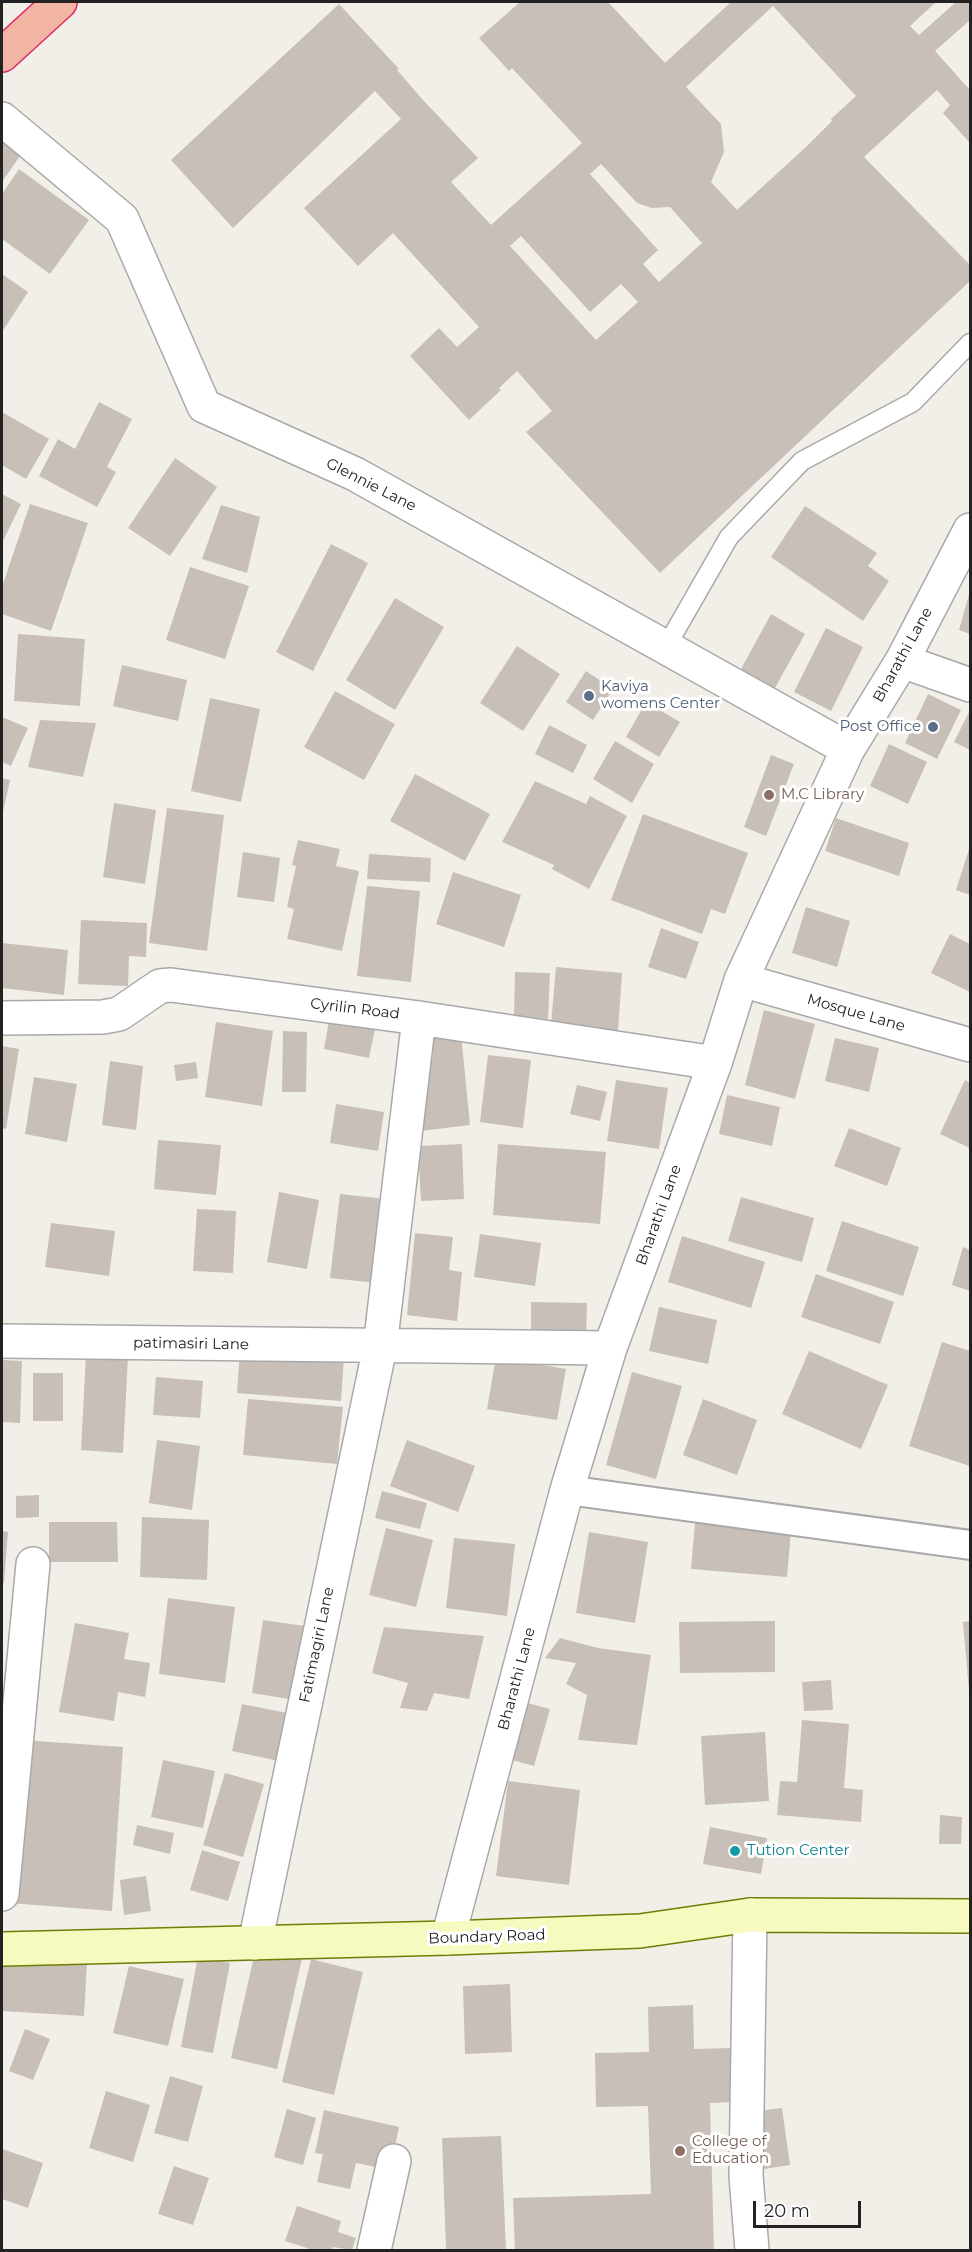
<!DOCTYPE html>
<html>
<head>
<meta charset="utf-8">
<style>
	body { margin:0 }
	#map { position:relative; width:972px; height:2252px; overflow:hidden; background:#f2efe9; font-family:Montserrat,sans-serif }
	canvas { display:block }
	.frame { position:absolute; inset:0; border:3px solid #222; pointer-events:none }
	.scale { position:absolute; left:753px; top:2201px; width:108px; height:27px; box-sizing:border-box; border:3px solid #222; border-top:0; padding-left:8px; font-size:18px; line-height:21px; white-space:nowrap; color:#222; -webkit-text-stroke:4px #fff; paint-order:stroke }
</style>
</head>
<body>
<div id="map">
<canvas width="972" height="2252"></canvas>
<div class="frame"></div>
<div class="scale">20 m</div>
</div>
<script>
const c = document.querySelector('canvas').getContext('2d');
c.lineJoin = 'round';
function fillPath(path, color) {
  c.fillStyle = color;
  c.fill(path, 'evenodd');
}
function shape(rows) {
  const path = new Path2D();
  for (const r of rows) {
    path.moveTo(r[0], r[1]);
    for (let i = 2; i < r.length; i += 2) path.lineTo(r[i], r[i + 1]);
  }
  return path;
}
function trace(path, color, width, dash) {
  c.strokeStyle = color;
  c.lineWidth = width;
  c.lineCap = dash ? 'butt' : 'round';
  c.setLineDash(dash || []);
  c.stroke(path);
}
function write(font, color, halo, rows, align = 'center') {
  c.font = font + ' Montserrat,sans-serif';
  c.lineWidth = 6;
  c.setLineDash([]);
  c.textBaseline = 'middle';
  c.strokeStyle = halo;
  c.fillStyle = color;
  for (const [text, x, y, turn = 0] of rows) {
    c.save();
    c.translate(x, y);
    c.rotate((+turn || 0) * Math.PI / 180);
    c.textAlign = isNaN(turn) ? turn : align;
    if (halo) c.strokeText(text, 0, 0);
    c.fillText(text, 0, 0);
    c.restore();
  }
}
fillPath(shape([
	[520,2,608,2,665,63,731,2,936,2,910,26,919,35,956,2,970,2,970,20,935,51,969,89,970,87,970,143,943,113,950,105,937,90,864,157,970,265,970,281,660,573,526,432,552,411,517,371,499,388,501,390,469,420,410,356,439,328,457,347,479,327,393,233,358,266,304,208,401,119,375,91,233,228,171,160,339,4,399,69,397,70,423,100,478,158,451,182,491,225,582,143,512,68,509,71,479,38],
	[773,6,856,96,831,119,832,121,806,147,737,210,711,182,724,152,721,124,686,87],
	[601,164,637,203,652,208,670,207,702,243,659,282,643,264,658,250,590,174],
	[521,236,590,312,621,284,638,302,596,340,510,246],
	[2,139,22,153,2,182],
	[19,169,89,220,50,274,2,239,2,194],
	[2,274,28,292,2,332],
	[99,402,132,419,107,467,116,472,97,507,39,476,58,439,75,449],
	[2,412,49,439,26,479,2,465],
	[175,458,217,487,170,556,128,528],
	[2,494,21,504,2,543],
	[30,504,88,523,51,631,2,614,2,587],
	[221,505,260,517,247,573,202,559],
	[805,506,877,553,868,566,889,581,863,621,771,557],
	[331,544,368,563,313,671,276,652],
	[190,567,249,586,225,659,166,640],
	[970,591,970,634,959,630],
	[395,598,444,627,395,710,346,680],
	[771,614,805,634,775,688,741,669],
	[826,628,863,647,831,711,794,692],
	[18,634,85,639,80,706,14,701],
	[517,646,560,674,523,731,480,703],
	[122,665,187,680,178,721,113,706],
	[586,671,613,689,593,720,566,702],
	[335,691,395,724,364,780,304,747],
	[928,694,961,710,937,759,905,743],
	[210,698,260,709,241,802,191,791],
	[646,702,680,722,659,757,626,737],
	[970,710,970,750,954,742],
	[2,717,28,728,11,766,2,762],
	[40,720,96,723,83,777,28,767],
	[549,725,587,745,573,773,535,754],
	[615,741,654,764,632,803,593,779],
	[889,744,927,762,908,804,870,786],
	[771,755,794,764,766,836,744,827],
	[415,774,490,814,465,861,390,821],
	[2,778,10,780,2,817],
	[535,781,586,804,590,796,627,816,589,889,552,869,554,865,502,842],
	[114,803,156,810,145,884,103,877],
	[167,808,224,815,207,951,149,943],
	[643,814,748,853,725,914,711,909,702,934,611,900],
	[836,818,909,843,899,876,825,851],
	[298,840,340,849,336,866,359,871,342,951,287,939,294,909,287,907,296,866,292,865],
	[970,846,970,895,956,890],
	[243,852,280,858,274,902,237,897],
	[369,854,431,858,430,882,367,879],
	[453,872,521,895,504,947,436,924],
	[367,886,420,891,411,982,357,976],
	[806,907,850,921,837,967,792,953],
	[81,920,147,923,146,957,129,956,128,986,78,984],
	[661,928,699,942,686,979,648,967],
	[950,934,970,944,970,992,931,973],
	[2,943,68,950,64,995,2,988],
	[556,967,622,973,618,1031,551,1025],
	[515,972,550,973,548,1019,514,1017],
	[764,1010,815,1024,795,1099,745,1085],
	[329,1021,375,1029,369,1058,324,1049],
	[216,1022,273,1031,262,1106,205,1097],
	[283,1031,307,1032,306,1092,282,1092],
	[461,1034,470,1125,421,1131,421,1063,433,1058,431,1037],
	[835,1038,879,1048,869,1092,825,1081],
	[2,1046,19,1049,6,1129,2,1128],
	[488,1055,531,1060,523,1128,480,1122],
	[110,1061,143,1066,136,1130,102,1125],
	[196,1062,198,1078,176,1081,174,1065],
	[34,1077,77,1084,67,1142,25,1134],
	[616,1080,668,1088,659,1149,607,1141],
	[965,1080,970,1083,970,1148,940,1134],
	[577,1085,607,1092,600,1121,570,1114],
	[727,1095,780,1107,772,1146,719,1134],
	[336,1104,384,1112,378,1151,330,1143],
	[849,1128,901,1148,887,1186,834,1166],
	[158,1140,221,1145,216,1195,154,1189],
	[462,1144,464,1199,421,1201,418,1146],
	[498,1144,606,1152,600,1224,493,1215],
	[279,1192,319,1200,307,1269,267,1262],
	[340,1194,386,1199,377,1283,330,1278],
	[741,1197,814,1218,802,1262,728,1241],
	[197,1209,236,1211,233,1273,193,1271],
	[842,1221,919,1247,903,1296,826,1271],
	[51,1223,115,1231,109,1276,45,1267],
	[415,1233,453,1237,449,1270,462,1272,457,1321,407,1315],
	[480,1234,541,1243,535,1286,474,1277],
	[682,1236,765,1262,751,1308,668,1282],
	[963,1247,970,1250,970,1291,952,1285],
	[816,1274,894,1302,880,1344,801,1317],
	[531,1302,587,1303,586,1337,531,1336],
	[659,1307,717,1320,708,1364,649,1351],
	[942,1342,970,1351,970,1466,909,1446],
	[240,1349,344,1357,341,1401,237,1393],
	[809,1351,888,1385,861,1449,782,1414],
	[86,1354,128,1356,123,1453,81,1450],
	[496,1357,566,1369,557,1420,487,1409],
	[2,1360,22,1361,20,1423,2,1422],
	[632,1372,682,1386,656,1479,606,1465],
	[33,1373,63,1373,63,1421,33,1421],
	[156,1377,203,1381,200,1418,153,1415],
	[248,1399,343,1407,337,1464,243,1455],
	[703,1399,757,1420,737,1475,683,1455],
	[157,1440,200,1446,192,1510,149,1503],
	[407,1440,475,1466,458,1512,390,1486],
	[382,1491,427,1503,420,1529,375,1518],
	[39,1495,39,1517,16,1518,16,1496],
	[142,1517,209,1520,207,1580,140,1577],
	[49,1522,117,1522,118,1562,49,1562],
	[695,1523,791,1531,787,1577,691,1569],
	[386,1528,433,1540,416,1607,369,1595],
	[2,1531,8,1532,4,1583,2,1583],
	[589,1532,648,1542,635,1623,576,1613],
	[454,1538,515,1544,507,1616,446,1608],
	[168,1598,235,1607,225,1683,159,1674],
	[263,1620,312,1627,301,1701,252,1693],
	[775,1621,775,1672,680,1673,679,1622],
	[970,1621,970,1691,969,1691,963,1622],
	[75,1623,129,1633,124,1659,150,1663,145,1697,118,1692,114,1721,59,1712],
	[384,1627,484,1636,469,1699,434,1693,427,1711,400,1708,408,1683,372,1673],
	[560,1638,598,1648,651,1655,637,1745,578,1740,587,1695,566,1684,576,1663,545,1658],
	[831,1680,833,1710,804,1711,802,1682],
	[524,1702,550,1709,534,1766,508,1759],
	[242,1704,297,1715,288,1763,232,1751],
	[802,1720,849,1724,844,1788,863,1790,861,1822,777,1815,780,1781,797,1782],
	[765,1732,769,1801,705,1805,701,1736],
	[21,1740,123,1747,112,1911,10,1903],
	[163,1760,215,1771,203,1828,151,1817],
	[225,1773,264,1784,243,1857,203,1845],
	[508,1781,580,1790,569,1885,496,1876],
	[940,1815,962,1817,961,1844,939,1844],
	[137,1825,174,1833,170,1854,133,1845],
	[710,1827,767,1838,761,1874,703,1864],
	[202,1850,240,1862,228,1901,190,1890],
	[146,1876,151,1911,124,1915,120,1880],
	[257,1943,303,1954,277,2069,231,2058],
	[198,1956,230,1963,213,2053,181,2047],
	[2,1957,87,1963,84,2016,2,2011],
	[311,1959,363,1972,334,2095,282,2082],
	[129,1966,184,1979,168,2046,113,2033],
	[510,1984,512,2052,465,2054,463,1986],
	[693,2005,694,2049,732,2048,734,2102,710,2103,714,2250,515,2250,513,2198,651,2194,648,2106,596,2107,595,2053,649,2052,648,2007],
	[25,2029,50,2039,33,2080,9,2071],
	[170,2076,203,2086,188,2142,154,2133],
	[106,2091,150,2105,133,2162,89,2148],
	[782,2108,790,2165,764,2169,757,2111],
	[287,2109,316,2118,303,2165,274,2157],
	[324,2110,399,2127,390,2170,356,2163,350,2189,317,2182,323,2154,315,2153],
	[501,2136,506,2250,446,2250,442,2138],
	[2,2149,43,2163,28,2208,2,2199],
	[174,2166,209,2178,193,2225,158,2214],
	[297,2206,341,2221,338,2232,356,2238,352,2250,333,2247,331,2250,313,2250,285,2241]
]), '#c7bfb8');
const service = shape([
	[666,647,729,537,802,461,913,402,970,343]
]);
const pedestrian = shape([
	[567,1490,970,1545]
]);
const minor = shape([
	[2,119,122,219,204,406,355,474,848,749],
	[902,661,970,685],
	[741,980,970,1045],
	[2,1018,103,1017,119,1014,160,986,171,985,419,1018,715,1063],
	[2,1341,610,1348],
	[2,1894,33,1564],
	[750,1915,746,2176,752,2250],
	[448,1938,567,1490,610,1348,715,1063,741,980,848,749,902,661,970,530],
	[255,1943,380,1347,419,1018],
	[374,2250,394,2161]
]);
const secondary = shape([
	[2,1949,448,1938,640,1931,750,1915,970,1916]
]);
const trunk = shape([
	[2,55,60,2]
]);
trace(service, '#a9a9a9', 21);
trace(pedestrian, '#a9a9a9', 32);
trace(minor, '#a9a9a9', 36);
trace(secondary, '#707d05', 36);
trace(trunk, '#dc2a67', 36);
trace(service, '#fff', 18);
trace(pedestrian, '#fff', 28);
trace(minor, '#fff', 33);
trace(secondary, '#f7fabf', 33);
trace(trunk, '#f2b4a3', 33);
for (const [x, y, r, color] of [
	[589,696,6,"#5c6f8a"],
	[933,727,6,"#5c6f8a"],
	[769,795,6,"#8d6e63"],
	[735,1851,6,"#0f9aa8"],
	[680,2151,6,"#8d6e63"]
]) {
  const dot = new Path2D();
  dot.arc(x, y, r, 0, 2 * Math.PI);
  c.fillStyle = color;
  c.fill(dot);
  trace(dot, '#fff', 2);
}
write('15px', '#222', '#fff', [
	["Glennie Lane",371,485,27],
	["Bharathi Lane",903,655,-61],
	["Cyrilin Road",355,1009,7],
	["Mosque Lane",856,1013,16],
	["Bharathi Lane",659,1215,-70],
	["patimasiri Lane",191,1344,1],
	["Fatimagiri Lane",317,1645,-78],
	["Bharathi Lane",517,1679,-75],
	["Boundary Road",487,1937,-2]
]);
write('15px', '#4e5e75', '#fff', [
	["Kaviya",601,687],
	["womens Center",601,704],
	["Post Office",921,727,"right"]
], 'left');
write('15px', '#785e54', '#fff', [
	["M.C Library",781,795],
	["College of",692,2142],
	["Education",692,2159]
], 'left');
write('15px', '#0d838f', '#fff', [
	["Tution Center",747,1851]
], 'left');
</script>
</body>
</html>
